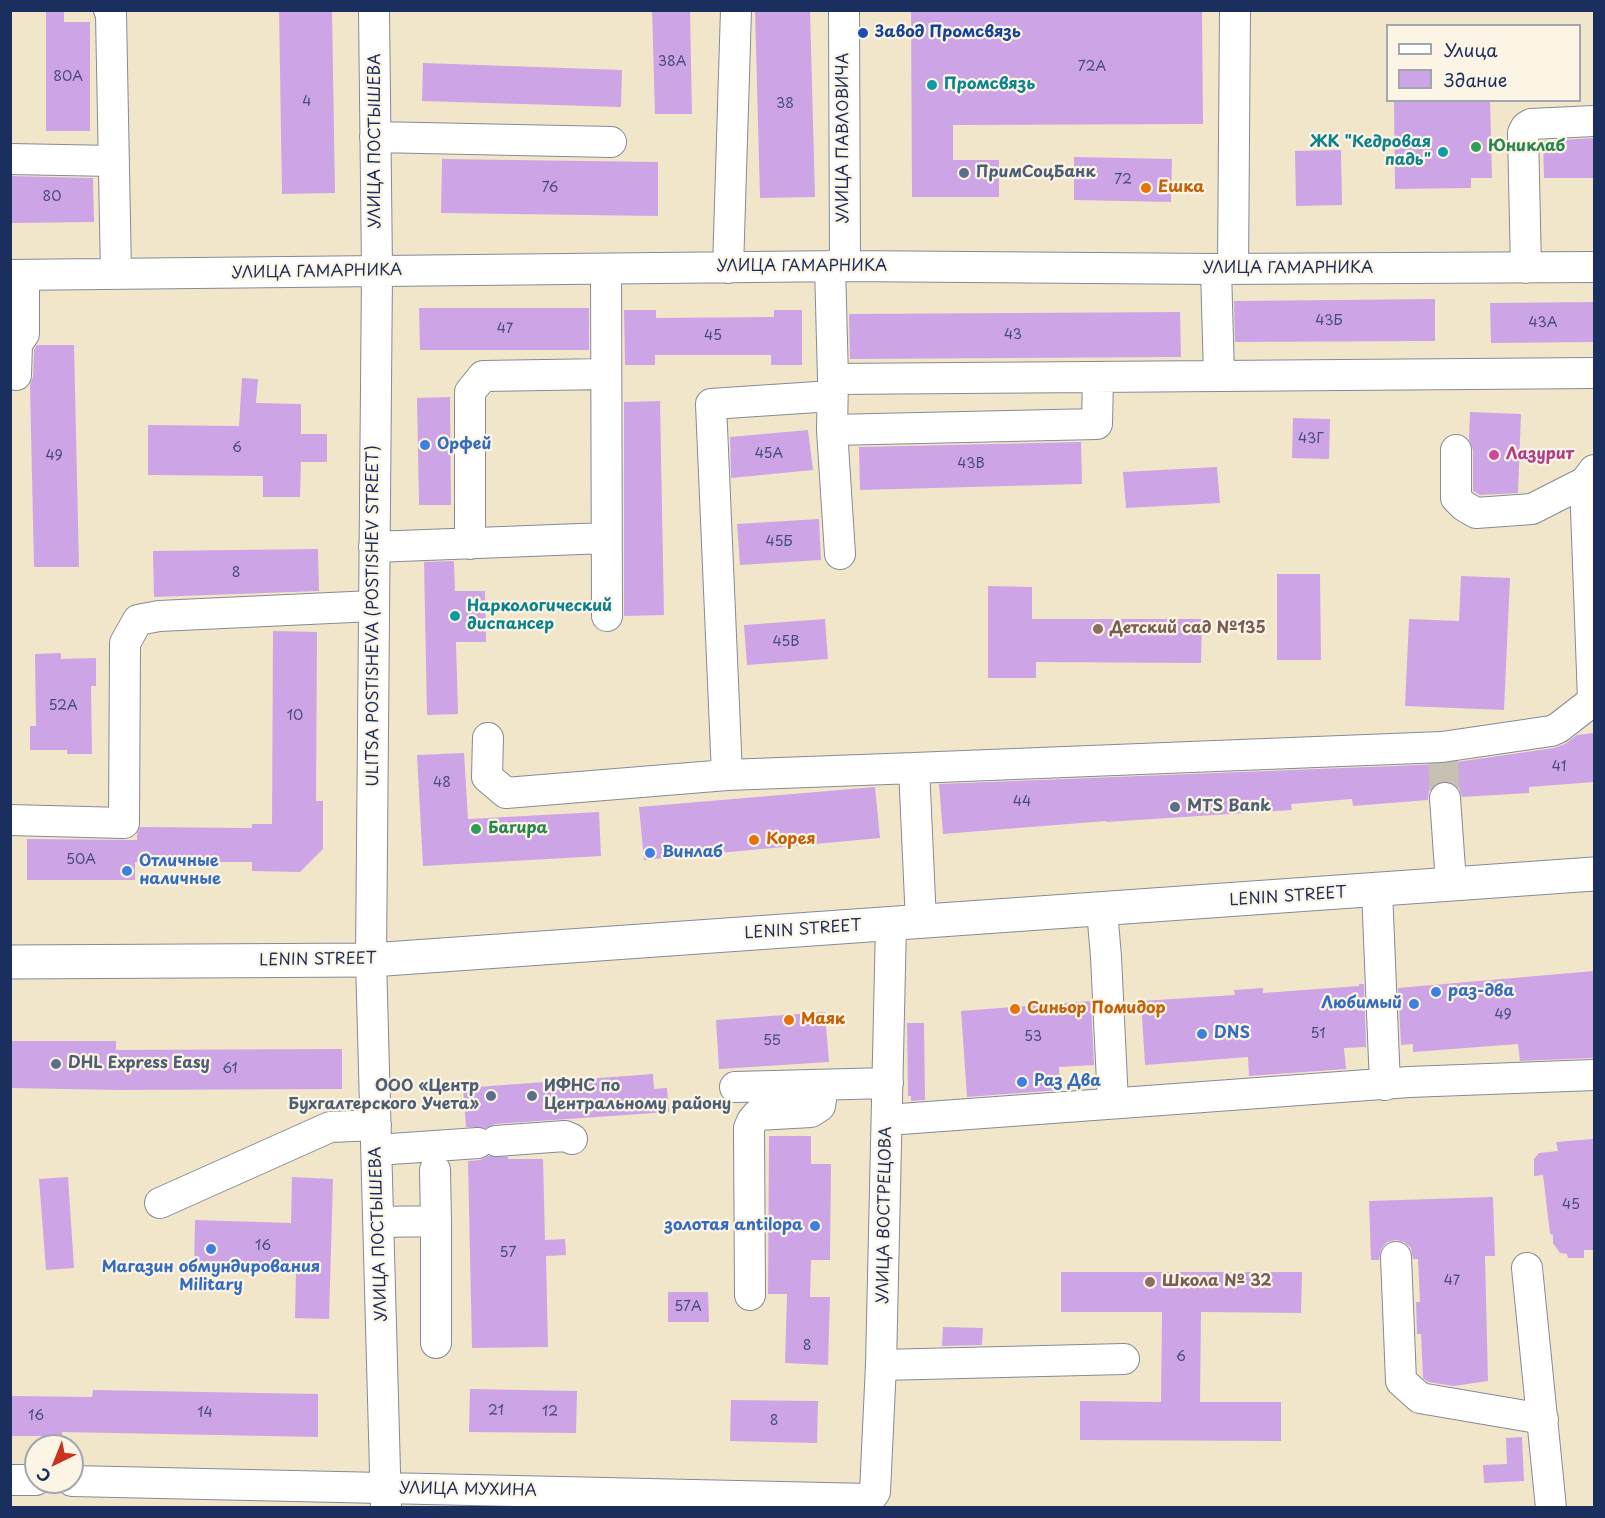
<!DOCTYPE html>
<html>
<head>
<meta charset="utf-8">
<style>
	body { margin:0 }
	#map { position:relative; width:1605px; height:1518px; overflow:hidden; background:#f2e6ca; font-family:"Playpen Sans",sans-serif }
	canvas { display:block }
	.frame { position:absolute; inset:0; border:12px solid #1b2f5e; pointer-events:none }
	.legend { position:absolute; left:1386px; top:24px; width:195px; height:78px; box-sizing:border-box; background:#fcf5e5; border:2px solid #a2a6af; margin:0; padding:8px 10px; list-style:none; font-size:18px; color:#1b2f5e }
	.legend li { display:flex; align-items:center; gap:12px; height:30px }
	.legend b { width:30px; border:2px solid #a2a6af }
	.north { position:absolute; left:24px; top:1434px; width:60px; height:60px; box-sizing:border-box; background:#fcf5e5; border:2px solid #a2a6af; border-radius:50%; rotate:223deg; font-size:16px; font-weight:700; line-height:24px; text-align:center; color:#1b2f5e }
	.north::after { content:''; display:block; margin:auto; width:21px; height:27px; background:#c8321e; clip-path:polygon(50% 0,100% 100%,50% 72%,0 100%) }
</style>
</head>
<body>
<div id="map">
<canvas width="1605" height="1518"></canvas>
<div class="frame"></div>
<ul class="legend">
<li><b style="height:8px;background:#fff"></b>Улица</li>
<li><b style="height:16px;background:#cda5e6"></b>Здание</li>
</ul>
<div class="north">С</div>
</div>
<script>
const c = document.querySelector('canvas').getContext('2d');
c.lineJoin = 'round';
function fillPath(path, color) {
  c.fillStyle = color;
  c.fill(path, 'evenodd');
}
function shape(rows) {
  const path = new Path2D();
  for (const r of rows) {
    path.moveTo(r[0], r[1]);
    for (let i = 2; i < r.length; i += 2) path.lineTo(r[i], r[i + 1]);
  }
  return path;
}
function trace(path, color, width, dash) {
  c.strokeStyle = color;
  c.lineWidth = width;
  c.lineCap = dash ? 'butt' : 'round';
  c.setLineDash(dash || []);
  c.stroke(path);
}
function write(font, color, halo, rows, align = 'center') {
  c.font = font + ' "Playpen Sans",sans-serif';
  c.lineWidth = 4.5;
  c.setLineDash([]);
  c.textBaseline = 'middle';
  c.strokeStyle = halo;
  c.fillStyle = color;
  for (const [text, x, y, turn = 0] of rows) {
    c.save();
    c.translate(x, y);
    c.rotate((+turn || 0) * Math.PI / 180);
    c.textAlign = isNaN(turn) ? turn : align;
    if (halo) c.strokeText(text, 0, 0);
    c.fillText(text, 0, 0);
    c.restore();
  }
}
fillPath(shape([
	[46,10,64,10,64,22,90,22,90,131,46,131],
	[279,10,332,10,335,193,282,194],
	[652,10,690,10,692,114,655,114],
	[755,10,810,10,815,197,760,198],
	[911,10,1202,10,1203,124,953,125,953,160,999,160,999,197,912,197],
	[423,63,622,70,621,107,422,101],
	[1394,100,1490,100,1492,178,1471,178,1471,188,1395,189],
	[1594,138,1594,178,1544,178,1543,141],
	[1341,150,1342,205,1296,206,1295,151],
	[1074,157,1172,159,1171,202,1074,200],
	[442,159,658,162,658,216,441,213],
	[10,176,93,178,94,222,10,223],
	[1435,299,1435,341,1235,342,1234,301],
	[1594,302,1594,342,1491,343,1490,303],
	[419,308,589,308,589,350,420,350],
	[624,310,656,310,656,318,774,317,774,310,802,310,802,365,771,365,771,355,655,355,655,365,625,365],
	[1180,312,1181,357,850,359,849,314],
	[37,345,74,345,79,567,34,567,30,385,33,376,34,350],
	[242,378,258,379,256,403,301,404,301,434,327,434,327,462,301,462,300,497,263,497,263,476,148,475,148,425,239,426],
	[450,397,451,505,419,505,417,398],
	[660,401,664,615,624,616,624,402],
	[1470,412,1521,414,1518,493,1480,495,1473,491,1473,450,1469,439],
	[1293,418,1330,419,1329,459,1292,458],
	[808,430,813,470,731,478,730,437],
	[1081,442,1082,484,860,490,859,447],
	[1217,467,1220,503,1126,508,1123,472],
	[819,519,821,560,740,565,737,524],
	[318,549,319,591,154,597,153,551],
	[454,561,455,591,485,591,486,642,456,642,458,714,427,715,424,562],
	[1277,574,1320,574,1321,660,1277,660],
	[1461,576,1510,578,1504,710,1405,706,1409,619,1459,621],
	[988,586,1032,587,1032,619,1202,619,1201,663,1036,662,1036,678,988,678],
	[825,619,828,659,747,665,744,625],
	[273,631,317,632,316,801,323,801,323,849,300,872,252,871,252,862,135,862,135,880,27,880,27,839,137,840,137,834,140,827,252,828,252,824,272,824],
	[61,653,61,659,96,658,96,686,91,686,92,754,67,754,67,750,30,750,30,726,36,726,35,654],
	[1594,733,1594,782,1529,787,1529,793,1462,797,1459,788,1452,782,1444,781,1435,784,1429,791,1428,800,1353,806,1352,799,1291,804,1292,810,1106,822,1106,821,943,834,939,784,1443,764,1554,748,1565,744,1577,735],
	[464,753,468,819,599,812,601,856,423,866,417,755],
	[875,787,880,838,644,860,639,807],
	[1594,971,1594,1058,1520,1061,1518,1044,1413,1052,1413,1044,1401,1045,1398,988],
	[1359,984,1364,984,1366,1047,1344,1048,1346,1069,1249,1076,1248,1057,1145,1065,1141,1001,1235,995,1234,990,1263,988,1263,993,1359,986],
	[1091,1001,1094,1065,1059,1067,1060,1090,967,1097,961,1011],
	[825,1012,829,1062,719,1069,716,1020],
	[907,1023,924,1023,925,1100,911,1101,911,1096,908,1096],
	[10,1041,116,1041,116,1050,342,1049,342,1089,118,1090,10,1088],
	[653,1074,654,1089,667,1088,669,1112,495,1124,486,1128,466,1127,463,1088],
	[769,1136,811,1136,811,1164,831,1164,830,1260,811,1260,810,1297,830,1297,828,1365,785,1363,787,1294,768,1294],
	[1593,1139,1594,1146,1594,1250,1584,1250,1584,1258,1568,1258,1567,1254,1560,1253,1553,1243,1553,1235,1550,1234,1543,1175,1534,1176,1534,1159,1539,1153,1558,1151,1556,1142],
	[488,1156,508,1157,508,1159,543,1159,545,1240,565,1239,566,1255,546,1256,548,1347,472,1348,468,1161,480,1160],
	[68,1177,74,1268,46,1270,39,1179],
	[292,1177,333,1179,329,1319,295,1318,296,1273,194,1270,195,1220,291,1223],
	[1493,1197,1495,1256,1485,1256,1488,1381,1454,1386,1428,1382,1423,1378,1421,1334,1417,1334,1416,1302,1420,1302,1418,1259,1413,1259,1411,1248,1404,1242,1396,1240,1387,1242,1381,1249,1379,1260,1371,1260,1369,1201],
	[1061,1272,1302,1272,1301,1313,1201,1312,1200,1402,1281,1402,1281,1441,1080,1440,1080,1401,1161,1402,1162,1312,1061,1312],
	[668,1292,708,1292,709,1322,668,1322],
	[943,1327,983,1328,982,1345,942,1346],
	[470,1389,577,1391,576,1433,469,1432],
	[93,1390,318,1394,318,1437,62,1432,62,1436,10,1436,10,1396,92,1397],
	[731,1400,818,1401,817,1443,730,1441],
	[1522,1437,1524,1481,1484,1483,1483,1465,1507,1464,1506,1438]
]), '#cda5e6');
trace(shape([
	[1443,759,1445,798]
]), '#c7c1b4', 30, [30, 15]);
const minor = shape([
	[109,10,111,14,116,274],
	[374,10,377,271,371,960,386,1508],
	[844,10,845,266],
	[375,137,611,142],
	[10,159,114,161],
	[830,266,833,379,1219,376],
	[728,268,736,10],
	[1526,268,1523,133,1526,127,1531,124,1594,121],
	[606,269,607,616],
	[1216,269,1219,376,1594,373],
	[1233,269,1235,10],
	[10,275,845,266,1216,269,1594,267],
	[16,375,17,344,24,334,24,275],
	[833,379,832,430,1097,424,1098,377],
	[832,430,840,554],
	[1456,450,1456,498,1464,506,1476,513,1532,509,1585,482],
	[470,544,470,392,483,376,606,374],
	[374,547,606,538],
	[1593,700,1585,482,1594,470],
	[488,738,487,777,506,793,727,775,914,768],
	[727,775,711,404,832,396],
	[1445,798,1451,883],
	[10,820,124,823,125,643,138,620,159,616,373,606],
	[1377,890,1385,1085],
	[1102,910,1106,957,1113,1103],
	[921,922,914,768,1442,747,1551,731,1558,728,1594,700],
	[735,1087,888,1083],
	[887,1120,1409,1082,1594,1075],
	[496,1141,565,1136,572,1139],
	[377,1150,478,1143],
	[435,1170,436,1221],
	[160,1203,330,1127,376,1125],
	[379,1222,436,1221,436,1343],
	[1396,1257,1401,1381,1420,1398,1543,1419],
	[1527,1268,1551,1508],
	[750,1295,749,1128,752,1121,757,1115,811,1112,820,1106,823,1086],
	[881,1365,1124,1359],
	[10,1480,36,1480],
	[72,1481,870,1499,875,1492,881,1365,891,924]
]);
const major = shape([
	[10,962,371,960,1594,874]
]);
trace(minor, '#868a94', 32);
trace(major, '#868a94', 35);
trace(minor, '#fff', 30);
trace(major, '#fff', 33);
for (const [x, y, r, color] of [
	[863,33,6,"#1a4fb4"],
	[932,85,6,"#0f9aa8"],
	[1476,147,6,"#2e9e5b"],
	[1443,152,6,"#0f9aa8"],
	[964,173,6,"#5c6f8a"],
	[1146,188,6,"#e8710a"],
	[425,445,6,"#3f7fe0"],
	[1494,455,6,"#d1479c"],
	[455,616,6,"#0f9aa8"],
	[1098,629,6,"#8d6e63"],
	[1175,807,6,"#5c6f8a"],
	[476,829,6,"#2e9e5b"],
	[754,840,6,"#e8710a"],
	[650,853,6,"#3f7fe0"],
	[127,871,6,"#3f7fe0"],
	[1436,992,6,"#3f7fe0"],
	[1414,1004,6,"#3f7fe0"],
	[1015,1009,6,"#e8710a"],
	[789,1020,6,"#e8710a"],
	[1202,1034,6,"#3f7fe0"],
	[56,1064,6,"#5c6f8a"],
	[1022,1082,6,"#3f7fe0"],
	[491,1096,6,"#5c6f8a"],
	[532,1096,6,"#5c6f8a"],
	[815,1226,6,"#3f7fe0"],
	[211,1249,6,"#3f7fe0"],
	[1150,1282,6,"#8d6e63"]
]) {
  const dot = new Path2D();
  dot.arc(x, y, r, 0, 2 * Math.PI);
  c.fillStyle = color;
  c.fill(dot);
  trace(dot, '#fcf5e5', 2);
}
write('14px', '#484c80', null, [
	["38А",672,62],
	["72А",1092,67],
	["80А",68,77],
	["4",307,102],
	["38",785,104],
	["72",1123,180],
	["76",550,188],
	["80",52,197],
	["43Б",1329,321],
	["43А",1543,323],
	["47",505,329],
	["43",1013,335],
	["45",713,336],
	["43Г",1311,439],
	["6",237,448],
	["45А",769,454],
	["49",54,456],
	["43В",971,464],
	["45Б",779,542],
	["8",236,573],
	["45В",786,642],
	["52А",63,706],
	["10",295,716],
	["41",1559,767],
	["48",442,783],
	["44",1022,802],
	["50А",81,860],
	["49",1503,1015],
	["51",1318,1034],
	["53",1033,1037],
	["55",772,1041],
	["61",230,1069],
	["45",1571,1205],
	["16",263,1246],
	["57",508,1253],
	["47",1452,1281],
	["57А",688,1307],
	["8",807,1346],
	["6",1181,1357],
	["21",496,1411],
	["12",550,1412],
	["14",205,1413],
	["16",36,1416],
	["8",774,1421]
]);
write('bold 16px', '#164399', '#fcf5e5', [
	["Завод Промсвязь",875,33]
], 'left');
write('bold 16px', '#0d838f', '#fcf5e5', [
	["Промсвязь",944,85],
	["ЖК \"Кедровая",1431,143,"right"],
	["падь\"",1431,161,"right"],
	["Наркологический",467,607],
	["диспансер",467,625]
], 'left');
write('16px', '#1b2f5e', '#fcf5e5', [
	["УЛИЦА ПАВЛОВИЧА",844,138,-90],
	["УЛИЦА ПОСТЫШЕВА",376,141,-90],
	["УЛИЦА ГАМАРНИКА",802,267],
	["УЛИЦА ГАМАРНИКА",1288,269],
	["УЛИЦА ГАМАРНИКА",317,272,-1],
	["ULITSA POSTISHEVA (POSTISHEV STREET)",374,616,-90],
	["LENIN STREET",1288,897,-4],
	["LENIN STREET",803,930,-4],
	["LENIN STREET",318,960,-1],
	["УЛИЦА ВОСТРЕЦОВА",885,1215,-89],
	["УЛИЦА ПОСТЫШЕВА",379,1234,-92],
	["УЛИЦА МУХИНА",468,1490,1]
]);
write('bold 16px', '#27864d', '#fcf5e5', [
	["Юниклаб",1488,147],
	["Багира",488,829]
], 'left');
write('bold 16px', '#4e5e75', '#fcf5e5', [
	["ПримСоцБанк",976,173],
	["MTS Bank",1187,807],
	["DHL Express Easy",68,1064],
	["ООО «Центр",479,1087,"right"],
	["Бухгалтерского Учета»",479,1105,"right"],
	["ИФНС по",544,1087],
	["Центральному району",544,1105]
], 'left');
write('bold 16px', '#c56008', '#fcf5e5', [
	["Ешка",1158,188],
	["Корея",766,840],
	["Синьор Помидор",1027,1009],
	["Маяк",801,1020]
], 'left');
write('bold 16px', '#366cbe', '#fcf5e5', [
	["Орфей",437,445],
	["Винлаб",662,853],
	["Отличные",139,862],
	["наличные",139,880],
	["раз-два",1448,992],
	["Любимый",1402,1004,"right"],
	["DNS",1214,1034],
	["Раз Два",1034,1082],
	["золотая antilopa",803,1226,"right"],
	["Магазин обмундирования",211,1268,"center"],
	["Military",211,1286,"center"]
], 'left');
write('bold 16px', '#b23c85', '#fcf5e5', [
	["Лазурит",1506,455]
], 'left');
write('bold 16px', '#785e54', '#fcf5e5', [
	["Детский сад №135",1110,629],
	["Школа № 32",1162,1282]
], 'left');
</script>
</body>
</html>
